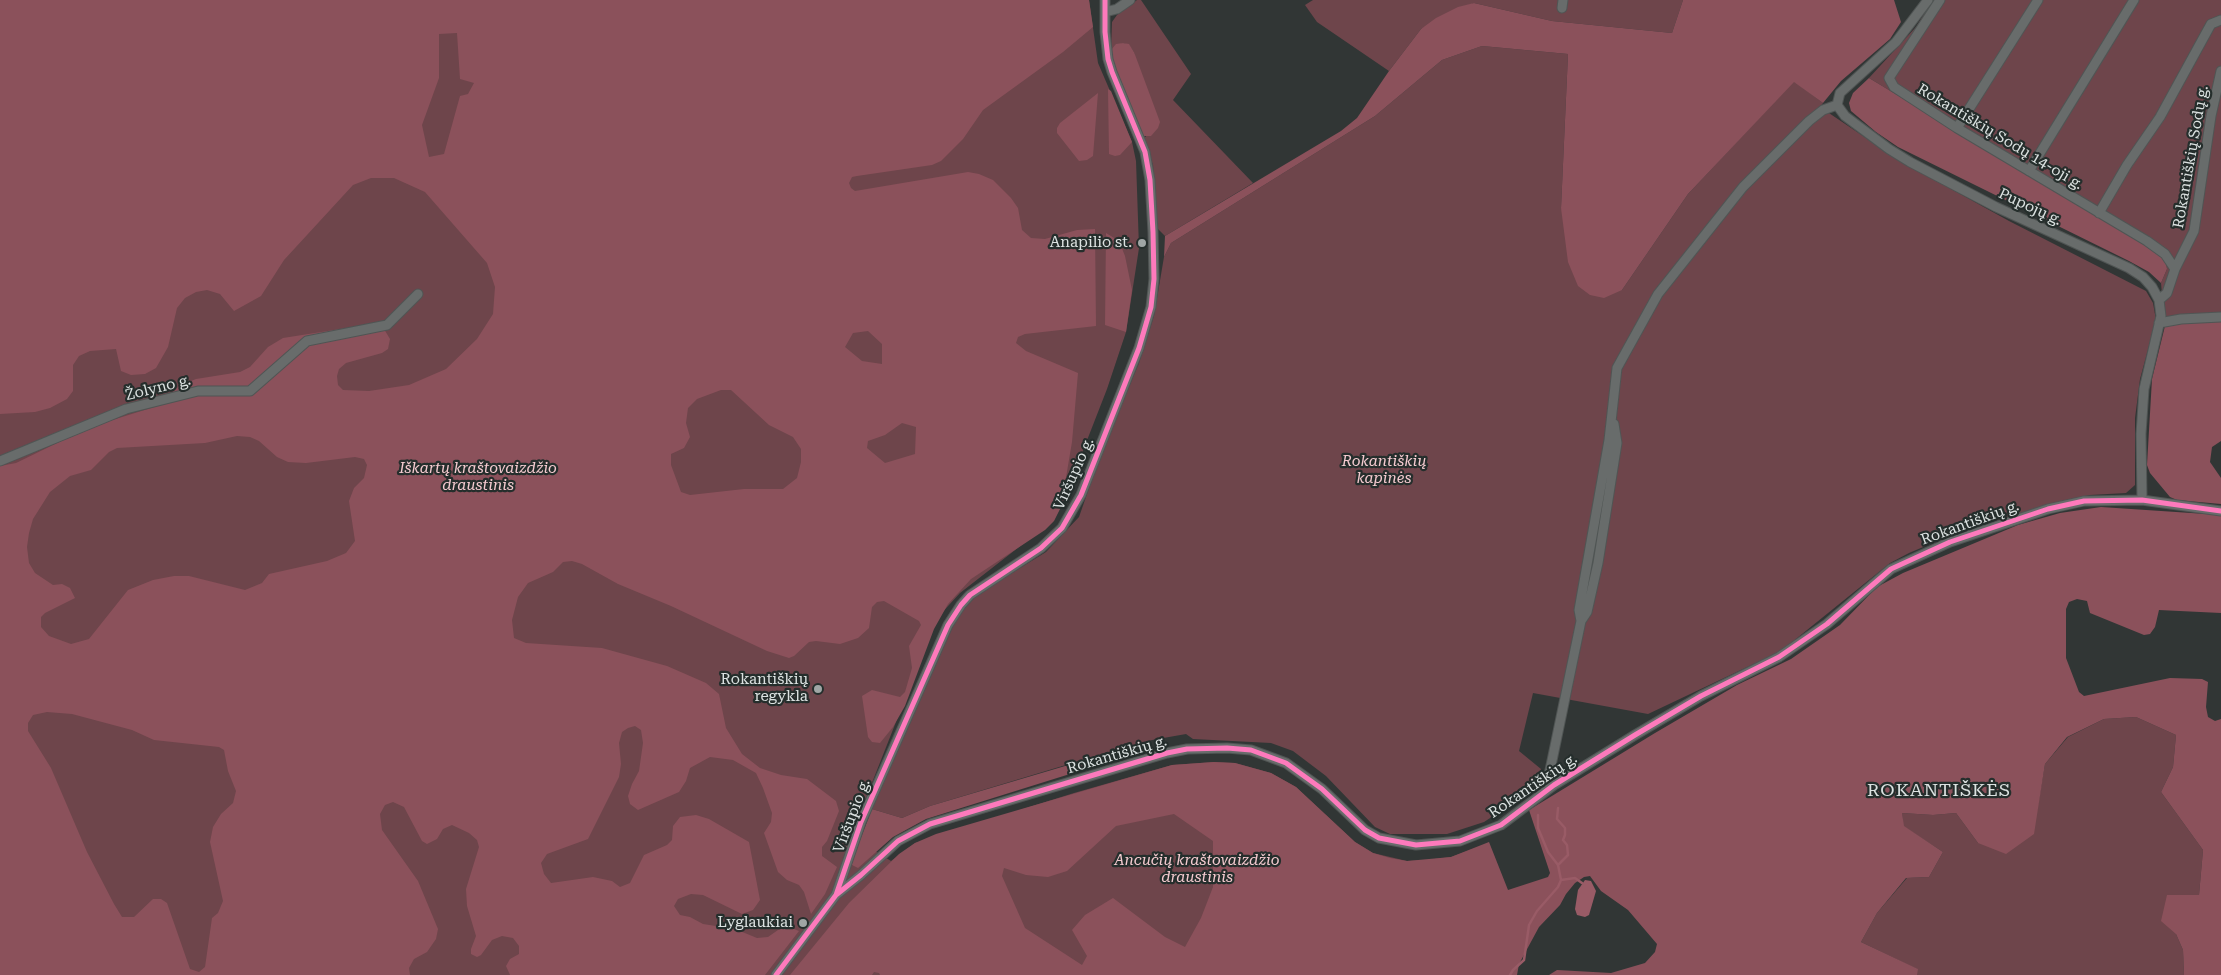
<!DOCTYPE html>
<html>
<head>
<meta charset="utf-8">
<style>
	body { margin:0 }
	canvas { display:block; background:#313635 }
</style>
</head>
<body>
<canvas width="2221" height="975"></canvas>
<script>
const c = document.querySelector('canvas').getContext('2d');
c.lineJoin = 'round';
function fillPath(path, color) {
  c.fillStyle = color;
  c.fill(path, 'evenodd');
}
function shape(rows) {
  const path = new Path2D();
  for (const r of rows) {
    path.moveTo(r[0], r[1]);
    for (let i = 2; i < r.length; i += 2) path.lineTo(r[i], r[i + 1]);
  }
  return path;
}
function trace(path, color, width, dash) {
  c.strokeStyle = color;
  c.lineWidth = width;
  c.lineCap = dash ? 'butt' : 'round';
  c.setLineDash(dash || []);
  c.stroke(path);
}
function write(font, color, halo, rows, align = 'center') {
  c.font = font + ' "Roboto Serif",serif';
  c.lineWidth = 4.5;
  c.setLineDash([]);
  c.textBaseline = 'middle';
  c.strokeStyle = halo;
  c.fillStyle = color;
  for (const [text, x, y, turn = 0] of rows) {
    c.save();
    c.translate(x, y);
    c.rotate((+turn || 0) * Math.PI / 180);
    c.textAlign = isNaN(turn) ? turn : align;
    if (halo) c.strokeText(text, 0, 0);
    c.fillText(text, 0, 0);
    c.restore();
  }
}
fillPath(shape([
	[0,0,1089,0,1098,63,1132,142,1136,161,1139,248,1126,332,1107,389,1061,507,1051,522,960,593,937,618,851,836,891,861,915,843,1074,793,1172,765,1214,762,1235,763,1271,773,1296,787,1355,842,1373,853,1407,861,1426,860,1451,857,1478,847,1502,975,0,975],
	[1137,0,1141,0,1191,74,1173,100,1253,183,1165,236,1157,228,1153,165,1143,136,1146,137,1134,52,1129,45,1123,43,1111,50,1112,22,1117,15],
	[1313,0,1683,0,1672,33,1552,21,1474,3,1421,29,1389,71,1317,22,1305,5],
	[1933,0,2221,0,2221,322,2196,321,2165,326,2161,283,2167,269,2166,262,2160,254,1869,78,1916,27],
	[1482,46,1568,54,1561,208,1622,290,1688,194,1794,81,1823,103,1820,107,1897,159,2009,221,2146,291,2153,303,2156,320,2140,379,2135,418,2135,485,2126,493,2090,495,2062,501,2006,517,1961,531,1909,553,1890,563,1781,651,1648,714,1533,693,1519,751,1541,769,1536,788,1484,822,1447,834,1390,834,1375,827,1326,776,1293,751,1271,743,1193,739,1186,734,1152,740,1112,751,930,806,902,818,872,809,953,626,962,611,978,594,1046,552,1079,517,1101,454,1139,363,1154,316,1164,257,1171,243,1375,116,1442,60],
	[2136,717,2176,735,2173,767,2161,792,2203,850,2199,895,2176,934,2183,950,2184,975,1917,975,1917,969,1861,942,1877,913,1907,878,1929,877,1943,852,1903,826,1902,813,1933,815,1956,813,1978,843,2033,834,2045,764,2068,737,2104,719]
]), '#6e454b');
fillPath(shape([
	[0,0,1089,0,1093,27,1063,52,983,110,963,139,941,161,932,165,857,176,852,177,849,183,851,188,855,191,968,172,979,174,993,180,1011,198,1018,208,1022,230,1031,238,1045,239,1077,230,1095,229,1096,326,1025,334,1018,337,1016,343,1026,351,1078,373,1072,442,1061,507,1054,521,1045,530,971,579,948,604,934,629,905,706,893,727,880,743,872,742,868,737,862,696,872,690,900,697,905,692,912,668,909,646,921,625,919,621,884,601,877,602,872,607,869,628,858,638,840,644,816,641,809,642,794,656,789,658,767,651,671,606,618,584,582,564,572,561,563,562,553,572,528,583,518,597,512,620,514,638,526,643,602,648,667,666,706,683,719,694,726,728,742,754,760,768,781,775,807,779,836,801,839,811,827,841,822,847,822,856,837,867,825,894,811,914,804,892,799,885,787,880,778,872,764,833,771,822,772,813,763,788,756,773,733,760,710,757,690,768,686,781,679,792,638,810,630,804,628,796,632,784,639,771,643,743,641,730,635,726,628,728,622,732,619,743,621,764,619,777,588,839,547,854,541,863,544,874,551,883,593,877,612,881,620,887,630,883,644,855,667,845,672,840,673,826,680,817,696,815,709,819,749,842,760,900,753,910,742,914,703,895,691,894,678,899,674,906,680,915,690,917,703,924,735,929,757,938,768,937,778,930,789,927,799,931,765,975,510,975,506,966,510,959,519,954,519,946,513,938,502,936,492,940,481,955,477,957,471,954,471,949,476,936,467,906,466,889,479,847,477,840,469,833,452,825,443,829,437,839,427,844,422,841,404,807,393,802,385,805,380,814,382,830,418,881,438,929,436,939,427,952,414,959,409,968,410,975,0,975,0,466,16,463,90,427,167,403,174,390,181,385,196,379,240,372,250,367,268,347,283,338,372,324,384,329,390,339,388,349,382,353,346,363,339,369,337,376,338,385,343,390,369,391,409,385,446,369,477,339,493,314,495,287,487,263,425,192,394,178,371,178,353,185,284,260,261,296,234,311,220,294,207,290,196,292,185,298,177,308,168,347,156,368,145,374,131,375,121,371,116,349,90,351,79,356,73,365,73,391,67,399,50,408,35,412,0,414],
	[457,33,460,79,474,83,468,94,460,96,444,154,429,157,422,125,439,78,439,34],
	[868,331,882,344,882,364,862,361,845,347,853,333],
	[721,390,731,390,769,425,793,437,801,449,801,462,797,478,783,489,744,489,690,495,681,492,671,465,671,454,684,448,690,437,686,423,688,408,697,399],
	[902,423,916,427,915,454,885,463,867,448,868,441,885,435],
	[237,436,250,437,259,441,277,457,288,462,306,463,355,457,364,459,367,465,364,478,354,488,349,501,355,541,346,553,327,561,269,574,262,583,245,590,189,576,174,576,153,580,128,590,89,639,71,644,49,636,41,627,41,617,45,613,75,598,70,588,62,584,53,585,35,573,29,563,27,547,29,533,33,519,50,492,70,476,91,470,109,452,117,448,205,443],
	[47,712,72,714,132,730,154,740,219,747,224,750,228,771,236,791,233,803,221,814,213,827,210,842,223,901,218,913,212,918,205,967,199,972,190,969,167,903,161,899,153,899,134,917,122,917,114,904,87,852,51,768,28,731,28,723,33,715],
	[1683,0,1894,0,1901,22,1890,39,1841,81,1823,103,1794,82,1688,194,1622,290,1604,298,1590,295,1578,286,1568,262,1561,208,1568,54,1482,46,1442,60,1375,116,1171,243,1164,257,1165,236,1341,131,1357,118,1389,71,1421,29,1436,18,1458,7,1474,3,1552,21,1672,33],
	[1123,43,1129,44,1134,52,1160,122,1158,128,1151,136,1143,136,1114,69,1111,50,1116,44],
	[1869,78,2160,254,2166,262,2167,269,2161,283,2149,272,2129,261,1898,147,1876,132,1851,111,1849,103,1853,93],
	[1108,89,1111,91,1132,142,1120,155,1115,156,1109,154],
	[1098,93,1093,156,1087,160,1079,161,1057,133,1057,128,1060,123],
	[1106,233,1119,241,1125,256,1132,290,1126,332,1105,325],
	[2196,321,2221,322,2221,441,2212,447,2210,462,2221,478,2221,504,2177,500,2170,497,2150,473,2147,465,2152,379,2165,326],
	[2101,507,2221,515,2221,613,2159,610,2155,627,2150,634,2144,635,2090,613,2087,601,2077,599,2069,602,2066,609,2066,658,2079,692,2084,696,2170,678,2202,679,2208,682,2206,707,2208,717,2215,721,2221,719,2221,975,2184,975,2183,950,2176,934,2161,921,2167,895,2199,895,2203,850,2161,792,2173,767,2176,735,2136,717,2104,719,2067,737,2045,764,2034,834,2006,854,1978,843,1956,813,1933,815,1902,813,1904,826,1943,852,1929,877,1906,878,1877,913,1861,942,1918,969,1917,975,1549,975,1557,970,1611,973,1645,963,1655,952,1657,944,1628,910,1601,891,1590,876,1584,877,1575,883,1566,894,1560,905,1539,927,1519,964,1517,975,880,975,879,973,874,972,872,975,790,975,849,903,899,854,915,843,936,834,1172,765,1214,762,1235,763,1271,773,1296,787,1355,842,1373,853,1390,858,1407,861,1451,857,1489,842,1508,890,1548,877,1550,873,1529,810,1655,733,1737,685,1791,659,1840,625,1877,587,1903,573,2018,525,2060,513],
	[1174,814,1213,841,1213,887,1201,918,1185,947,1165,937,1113,898,1085,915,1072,930,1087,956,1082,965,1025,928,1002,876,1004,868,1026,875,1048,877,1067,871,1116,826],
	[1109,753,1105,763,926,819,893,837,858,868,852,865,852,861,872,809,902,818,930,806]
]), '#8b515b');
fillPath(shape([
	[1585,880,1591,881,1596,891,1589,915,1585,917,1577,915,1575,909,1578,890]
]), '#995b66');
trace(shape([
	[1558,808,1557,819,1565,828,1565,835,1563,840,1567,845,1568,855,1558,865],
	[1561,880,1575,878,1582,883],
	[1510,975,1513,970,1524,960,1529,925,1537,911,1558,887,1561,880,1558,865,1548,852,1538,828,1538,815]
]), '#995b66', 2.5);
const minor = shape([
	[1928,0,1896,42,1840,93,1837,105,1845,116,1889,149,1910,162,1996,207,2129,268,2143,277,2152,287,2159,300,2161,316,2144,389,2141,434,2142,500],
	[1940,0,1889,78,1894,87,1957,128,2147,241,2165,254,2175,269],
	[1562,8,1563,0],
	[1105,12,1117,9,1130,0],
	[1957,128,2038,0],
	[2029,171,2134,0],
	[2099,213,2127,165,2160,117,2211,24,2221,20],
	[2159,300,2167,293,2175,269,2194,231,2211,116,2221,71],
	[2159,323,2181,319,2221,317],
	[0,461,126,409,198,391,250,391,307,341,387,325,418,294],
	[1581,621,1587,612,1598,563,1617,443,1614,424],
	[1554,785,1549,775,1581,621,1579,610,1609,440,1617,368,1658,294,1743,187,1809,121,1823,110,1837,105],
	[836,895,861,822,948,625,961,605,970,595,1041,548,1062,528,1081,495,1139,348,1151,307,1154,279,1153,232,1150,180,1145,152,1112,72,1108,59,1105,32,1105,0],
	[776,975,836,895,861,875,898,841,930,824,1167,753,1187,749,1227,748,1251,750,1286,763,1322,789,1365,830,1379,838,1416,845,1460,841,1501,825,1554,785,1635,735,1701,696,1779,657,1827,624,1891,569,1950,542,2048,509,2084,501,2142,500,2221,511]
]);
trace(minor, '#505554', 11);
trace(minor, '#686c6b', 9);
trace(shape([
	[836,895,861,822,948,625,961,605,970,595,1041,548,1062,528,1081,495,1139,348,1151,307,1154,279,1153,232,1150,180,1145,152,1112,72,1108,59,1105,32,1105,0],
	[776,975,836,895,861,875,898,841,930,824,1167,753,1187,749,1227,748,1251,750,1286,763,1322,789,1365,830,1379,838,1416,845,1460,841,1501,825,1554,785,1635,735,1701,696,1779,657,1827,624,1891,569,1950,542,2048,509,2084,501,2142,500,2221,511]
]), '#fd7abc', 5);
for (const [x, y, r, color] of [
	[1142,243,5,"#a0a6a5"],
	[818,689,5,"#a0a6a5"],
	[803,923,5,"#a0a6a5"]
]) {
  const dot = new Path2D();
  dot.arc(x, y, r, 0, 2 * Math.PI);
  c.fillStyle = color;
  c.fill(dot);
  trace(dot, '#252e2c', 2);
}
write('15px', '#dce2e1', '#252e2c', [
	["Rokantiškių Sodų 14-oji g.",2000,137,31],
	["Rokantiškių Sodų g.",2191,157,-80],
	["Pupojų g.",2030,207,25],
	["Žolyno g.",158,388,-14],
	["Viršupio g.",1074,474,-66],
	["Rokantiškių g.",1970,523,-20],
	["Rokantiškių g.",1117,755,-16],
	["Rokantiškių g.",1533,786,-34],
	["Viršupio g.",852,816,-69]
]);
write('15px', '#dce2e1', '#252e2c', [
	["Anapilio st.",1132,243],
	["Rokantiškių",808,680],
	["regykla",808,697],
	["Lyglaukiai",793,923]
], 'right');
write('italic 15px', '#f5cbd0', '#252e2c', [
	["Rokantiškių",1384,462],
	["kapinės",1384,479],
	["Iškartų kraštovaizdžio",478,469],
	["draustinis",478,486],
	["Ancučių kraštovaizdžio",1197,861],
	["draustinis",1197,878]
]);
c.letterSpacing = '1px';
write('18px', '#dce2e1', '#252e2c', [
	["ROKANTIŠKĖS",1939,791]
]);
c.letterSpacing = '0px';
</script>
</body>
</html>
